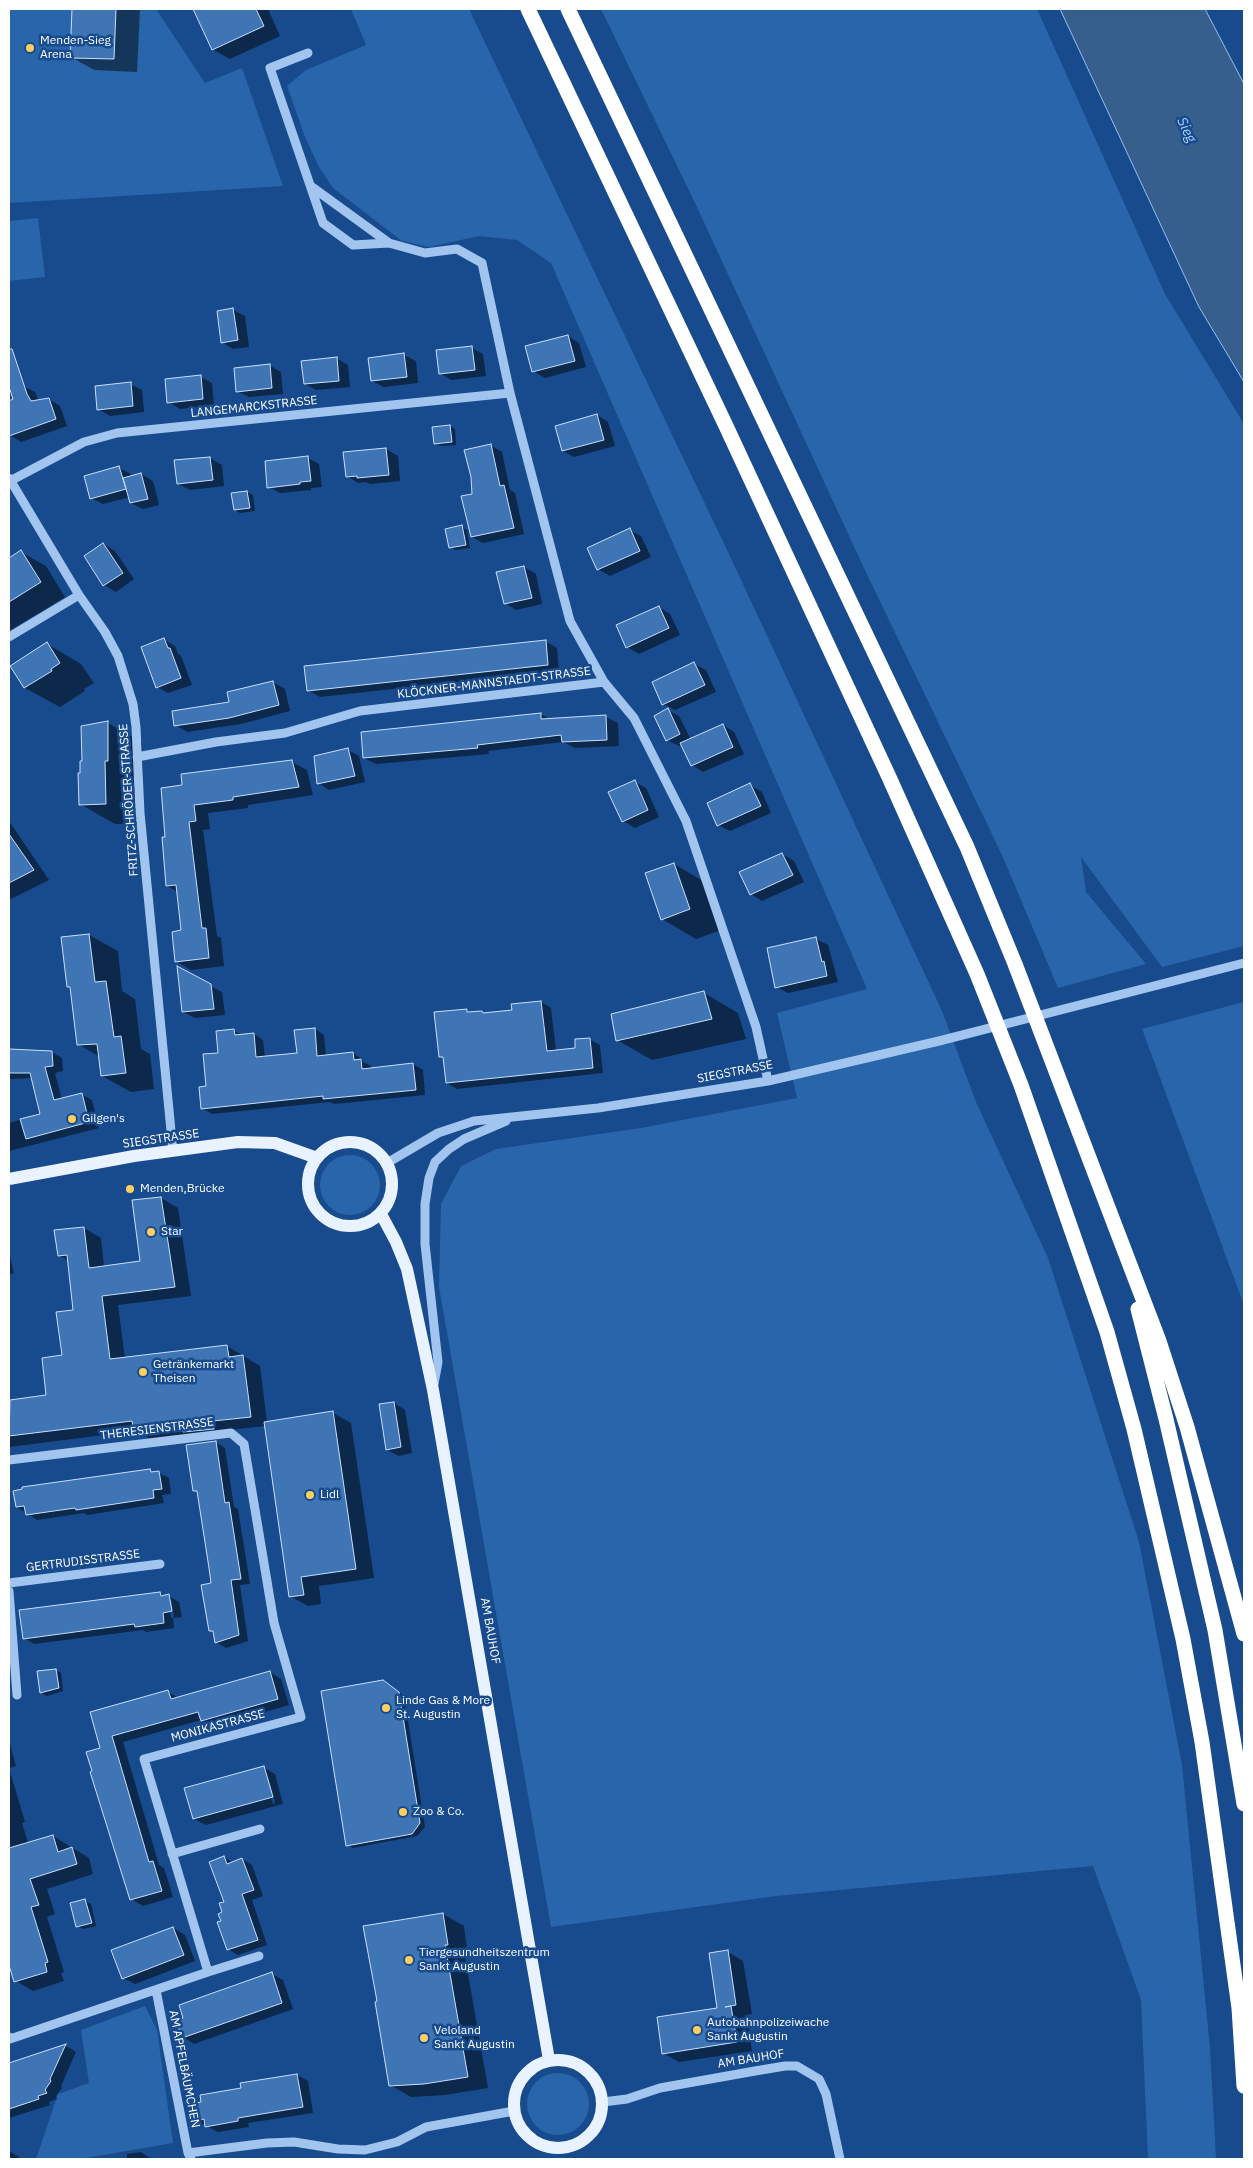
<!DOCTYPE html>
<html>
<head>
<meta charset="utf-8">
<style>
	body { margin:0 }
	#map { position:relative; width:1253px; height:2168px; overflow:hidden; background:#174b8d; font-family:"IBM Plex Sans",sans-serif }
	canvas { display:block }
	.frame { position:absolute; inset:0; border:10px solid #fff; pointer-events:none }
</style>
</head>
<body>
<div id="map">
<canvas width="1253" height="2168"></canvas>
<div class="frame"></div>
</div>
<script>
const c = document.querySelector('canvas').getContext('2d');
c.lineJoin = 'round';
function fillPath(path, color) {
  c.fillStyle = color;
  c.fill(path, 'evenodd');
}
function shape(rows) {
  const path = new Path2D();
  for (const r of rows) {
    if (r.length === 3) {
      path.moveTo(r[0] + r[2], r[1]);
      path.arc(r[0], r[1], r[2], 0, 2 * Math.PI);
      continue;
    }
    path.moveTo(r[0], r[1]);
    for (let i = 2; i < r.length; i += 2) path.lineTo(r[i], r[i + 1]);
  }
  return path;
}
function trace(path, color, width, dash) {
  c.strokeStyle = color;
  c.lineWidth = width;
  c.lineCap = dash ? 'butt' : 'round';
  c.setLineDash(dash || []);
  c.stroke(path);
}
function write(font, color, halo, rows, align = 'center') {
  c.font = font + ' "IBM Plex Sans",sans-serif';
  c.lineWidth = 5;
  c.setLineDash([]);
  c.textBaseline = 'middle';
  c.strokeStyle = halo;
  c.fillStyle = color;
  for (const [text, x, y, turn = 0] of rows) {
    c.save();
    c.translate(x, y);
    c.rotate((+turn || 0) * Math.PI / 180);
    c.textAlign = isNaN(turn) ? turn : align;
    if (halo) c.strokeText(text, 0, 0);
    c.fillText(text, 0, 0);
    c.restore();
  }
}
fillPath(shape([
	[9,9,156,9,205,83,242,68,283,186,9,203],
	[351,9,469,9,728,552,942,1011,976,1102,1048,1258,1139,1542,1182,1765,1210,2048,1216,2159,1148,2159,1141,2000,1093,1866,776,1896,551,1927,439,1287,441,1204,461,1166,496,1149,641,1128,797,1098,777,1013,867,989,551,263,517,240,479,236,429,247,402,241,333,188,319,167,305,137,287,86,306,70,366,45],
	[601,9,1037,9,1165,294,1244,424,1244,946,1162,967,1081,857,1086,892,1146,964,1058,988,1002,855,863,566,696,205],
	[38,218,45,277,9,281,9,221],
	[1244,1002,1244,1305,1142,1029],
	[350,1185,30],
	[145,2006,157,2030,173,2143,80,2159,36,2159,58,2094,89,2083,81,2030],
	[558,2104,31]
]), '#2965ab');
const water = shape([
	[1060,9,1205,9,1244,84,1244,382,1199,307,1060,9]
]);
fillPath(water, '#375f8e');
trace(water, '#94c0f2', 1);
fillPath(shape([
	[73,9,140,9,137,72,94,70,71,57],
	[195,9,268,9,280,36,230,59,212,49],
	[233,310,245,316,249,347,233,349,222,342],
	[568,336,579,343,586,367,545,378,533,371],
	[472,348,483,354,486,376,451,380,440,373],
	[404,355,416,361,418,383,384,387,372,381],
	[336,358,348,365,350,387,316,390,305,384],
	[269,365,281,372,283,394,249,397,237,391],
	[201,377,212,383,214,405,180,409,169,402],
	[130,384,142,390,144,412,110,416,98,409],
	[23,386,35,392,39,401,49,399,60,406,67,426,21,442,10,435,9,402,14,400],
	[597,415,608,422,615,446,574,457,563,451],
	[450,426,455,429,456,445,441,446,435,443],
	[490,445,502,452,510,490,515,493,524,534,483,543,472,537,473,495],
	[386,449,398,456,400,481,370,484,366,482,358,483,347,476],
	[210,458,222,465,224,486,190,490,178,484],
	[308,458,319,464,322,487,311,488,311,490,280,493,269,487],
	[119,468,131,474,131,477,141,474,153,481,159,505,143,509,131,503,130,497,103,504,91,498],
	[121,485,128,489,128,492,120,487],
	[247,492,253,495,255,511,240,513,235,510,233,494],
	[461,527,467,530,470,548,455,550,450,547],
	[629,530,641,536,651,557,610,576,598,569],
	[104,544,115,551,134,579,116,592,104,585],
	[21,552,46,566,65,597,9,631,9,560],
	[524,567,536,574,542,604,516,610,505,603],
	[659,607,670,614,680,635,639,654,627,647],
	[163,639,175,646,178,654,181,656,192,685,168,693,157,687],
	[545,641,557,648,559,671,320,697,308,690],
	[47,644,81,664,94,683,84,689,85,691,60,707,25,688,12,666],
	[694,664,706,670,716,692,675,710,663,704],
	[273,682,285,689,290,711,241,724,187,732,176,725,231,703],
	[668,710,679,716,691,740,723,725,734,732,744,754,703,772,692,765,682,745,679,746,667,740],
	[540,714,550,719,606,717,618,723,619,746,575,748,563,742,488,751,489,754,376,764,364,758],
	[108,723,142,742,143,780,140,824,115,824,80,804],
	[348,750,359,756,365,782,329,790,318,783],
	[292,762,307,770,313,795,248,805,248,808,208,813,210,829,203,830,217,936,221,938,224,966,191,970,176,961,183,931,178,892,167,886,167,838,183,786],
	[635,782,646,788,659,817,635,828,623,821],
	[750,785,762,792,771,813,730,831,718,825],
	[9,821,49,880,9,900],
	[782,854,794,861,804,882,762,901,751,894],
	[674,864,708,884,724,929,696,939,662,919],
	[89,935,118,951,122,991,135,999,141,1049,150,1054,154,1089,131,1092,102,1076,100,1057,78,1044,72,989,68,987],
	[816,939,828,945,838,982,788,993,777,987],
	[210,986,222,992,225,1015,195,1018,183,1012],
	[704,993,738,1013,746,1039,652,1060,617,1040],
	[541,1002,551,1008,556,1051,577,1050,589,1039,600,1045,603,1073,457,1089,447,1083,445,1059,440,1056,467,1010,472,1013,482,1012,486,1014,513,1011],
	[315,1029,324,1035,326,1056,353,1053,362,1059,363,1062,371,1066,371,1069,413,1064,423,1070,425,1095,334,1104,330,1102,212,1114,202,1108,219,1054,234,1031,242,1035,254,1034,263,1040,265,1058,298,1054],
	[9,1051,52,1052,62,1058,63,1071,55,1073,62,1100,81,1094,92,1100,99,1128,9,1151,9,1123,41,1114,32,1078,9,1079],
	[161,1198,178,1208,191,1296,118,1305,125,1359,227,1346,260,1366,267,1422,333,1413,351,1423,374,1578,319,1586,321,1604,308,1606,290,1596,265,1426,229,1430,230,1438,201,1441,191,1435,152,1440,136,1431,9,1447,9,1410,48,1396,63,1356,75,1311,69,1261,59,1255,84,1228,101,1238,104,1267,142,1263],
	[9,1254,14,1273,9,1275],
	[394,1403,405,1410,412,1453,399,1456,387,1450],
	[215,1442,225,1448,234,1507,238,1509,250,1584,240,1585,248,1641,226,1648,216,1642,215,1633,210,1630,213,1584,199,1493,195,1490],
	[150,1471,154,1473,159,1473,169,1478,171,1494,162,1495,164,1503,87,1515,84,1513,37,1520,17,1507],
	[160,1593,165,1596,169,1596,179,1602,182,1617,173,1618,174,1628,146,1632,143,1630,34,1644,24,1638],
	[169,1600,171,1600,174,1617,171,1618],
	[56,1670,61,1673,63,1691,47,1696,41,1693,38,1672],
	[270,1672,281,1679,289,1705,213,1727,201,1720,123,1742,159,1865,164,1868,173,1897,143,1906,131,1899,93,1772,101,1749,92,1712,168,1692,179,1698],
	[389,1684,404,1696,425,1827,417,1836,353,1848,348,1845],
	[9,1741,16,1766,9,1768,25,1822,22,1823,28,1843,53,1836,89,1858,93,1874,47,1889,55,1914,47,1917,64,1972,61,1973,64,1981,33,1991,16,1981,9,1961],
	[263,1767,275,1774,283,1804,206,1825,194,1819],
	[265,1774,267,1774,275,1803,273,1804],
	[224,1857,233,1863,242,1859,252,1865,263,1896,252,1900,267,1945,238,1955,228,1949,223,1922,225,1902],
	[85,1901,91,1904,96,1926,83,1929,78,1926],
	[443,1914,464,1926,468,1957,465,1957,488,2088,445,2095,411,2097,390,2085],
	[173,1928,185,1935,195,1961,135,1984,123,1978],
	[728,1952,743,1961,752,2014,744,2015,747,2016,752,2051,679,2062,663,2053,719,2009],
	[272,1974,283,1980,293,2009,194,2044,183,2037],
	[66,2046,76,2052,61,2086,62,2088,56,2096,57,2099,49,2102,50,2105,9,2118,9,2074,28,2068,24,2059],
	[297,2075,308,2081,313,2113,248,2123,249,2127,218,2132,195,2120,242,2089],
	[11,2152,22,2159,23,2159,9,2159,9,2153],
	[141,2152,151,2159,127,2159,127,2154]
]), '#0007');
const building = shape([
	[72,9,116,9,114,59,70,58,72,9],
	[193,9,256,9,264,26,212,50,193,9],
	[233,308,238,340,221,343,217,311,233,308],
	[568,335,575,361,532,372,525,346,568,335],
	[472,346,475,370,439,374,436,350,472,346],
	[9,349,12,349,27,394,31,401,49,398,56,419,9,436,9,401,13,399,9,387,9,349],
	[404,353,407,377,371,381,368,358,404,353],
	[337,357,339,381,304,384,301,361,337,357],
	[270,364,272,388,236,392,234,368,270,364],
	[201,375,203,399,167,403,165,379,201,375],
	[131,382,133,406,97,410,95,386,131,382],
	[597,414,604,440,562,451,555,426,597,414],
	[450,425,452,442,434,444,432,427,450,425],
	[491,444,500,486,504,485,514,528,471,537,461,496,472,494,471,477,464,450,491,444],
	[386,448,389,475,357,478,357,476,346,477,343,452,386,448],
	[308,456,311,481,300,482,300,484,267,488,265,461,308,456],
	[210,457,213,480,177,484,174,460,210,457],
	[119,466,126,489,90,499,84,476,119,466],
	[141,473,148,499,130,503,123,478,141,473],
	[247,491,250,508,234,510,231,493,247,491],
	[462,525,466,545,449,548,445,529,462,525],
	[630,528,640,551,597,570,587,548,630,528],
	[103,543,123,573,103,586,84,556,103,543],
	[21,550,41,582,9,602,9,558,21,550],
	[524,566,532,598,504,604,496,572,524,566],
	[659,606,669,628,626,648,616,625,659,606],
	[164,638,168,648,170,648,181,678,156,688,141,647,164,638],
	[546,640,548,665,307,691,304,666,546,640],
	[47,642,60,663,51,669,52,671,24,688,10,666,47,642],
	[694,662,705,685,662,705,652,682,694,662],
	[273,681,279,705,229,718,174,726,172,711,229,702,227,692,273,681],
	[668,708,680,734,666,741,654,716,668,708],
	[541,713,541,719,606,715,607,740,562,742,561,735,477,745,478,748,363,758,361,732,541,713],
	[108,721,108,761,105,761,106,804,79,805,78,773,80,773,80,761,82,761,81,726,108,721],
	[723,724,733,747,691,766,680,743,723,724],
	[348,748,355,776,317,784,314,756,348,748],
	[292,760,299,787,233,797,233,800,194,805,196,821,189,822,202,928,206,928,209,958,175,962,172,932,181,930,176,885,166,886,162,837,165,837,161,788,182,785,181,774,292,760],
	[635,780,648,810,622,822,608,792,635,780],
	[750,783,761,806,717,826,707,803,750,783],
	[9,834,34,870,9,883,9,834],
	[782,853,793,875,750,895,739,872,782,853],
	[674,863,690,909,661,920,645,873,674,863],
	[89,934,95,982,106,981,114,1037,121,1036,126,1073,101,1076,97,1044,77,1045,70,987,67,987,61,937,89,934],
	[816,937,822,962,824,961,827,976,775,988,767,948,816,937],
	[177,966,211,984,214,1009,182,1012,177,966],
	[704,991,712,1019,616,1041,611,1014,704,991],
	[541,1001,547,1051,575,1048,575,1039,590,1038,593,1068,446,1083,443,1057,439,1057,434,1012,467,1009,467,1012,482,1011,483,1013,512,1010,511,1004,541,1001],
	[315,1028,317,1056,353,1052,354,1060,361,1059,362,1069,413,1063,416,1090,323,1099,323,1096,201,1109,199,1087,206,1086,203,1054,218,1053,216,1031,234,1029,235,1035,254,1033,256,1057,297,1053,294,1030,315,1028],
	[9,1049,52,1051,53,1066,45,1067,54,1100,82,1093,89,1122,26,1139,20,1119,40,1114,30,1073,9,1073,9,1049],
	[161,1197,175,1287,102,1296,110,1359,227,1345,229,1357,243,1355,251,1417,213,1421,214,1429,183,1432,182,1425,134,1431,132,1421,9,1436,10,1400,46,1395,42,1358,62,1355,56,1312,73,1310,67,1255,58,1256,54,1230,84,1227,89,1268,140,1261,132,1200,161,1197],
	[394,1402,401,1447,386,1450,379,1404,394,1402],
	[333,1411,356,1569,301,1577,304,1595,289,1597,264,1422,333,1411],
	[216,1441,225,1503,229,1502,241,1579,231,1580,239,1635,215,1643,213,1631,209,1631,201,1585,211,1583,209,1568,197,1491,193,1491,186,1445,216,1441],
	[150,1469,151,1472,159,1471,162,1489,153,1490,154,1498,76,1510,75,1508,26,1515,24,1506,16,1507,13,1491,22,1489,22,1487,150,1469],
	[160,1592,161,1596,169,1594,172,1611,163,1613,164,1623,135,1627,134,1624,23,1639,19,1610,160,1592],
	[56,1669,59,1688,40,1693,37,1671,56,1669],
	[270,1671,278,1699,201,1721,198,1712,112,1736,149,1862,153,1861,162,1891,130,1900,90,1772,92,1771,86,1752,100,1748,90,1712,168,1690,171,1699,270,1671],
	[383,1680,399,1692,420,1823,412,1834,346,1846,321,1691,383,1680],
	[264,1766,273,1797,193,1819,184,1788,264,1766],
	[53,1835,58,1852,72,1847,77,1864,30,1879,39,1905,31,1907,48,1962,45,1963,47,1972,14,1982,9,1965,9,1848,53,1835],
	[224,1856,227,1864,242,1858,254,1890,242,1894,258,1940,227,1950,217,1922,221,1921,218,1914,222,1912,219,1903,224,1902,209,1862,224,1856],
	[85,1899,92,1923,76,1927,70,1903,85,1899],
	[443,1913,448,1945,445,1945,468,2077,424,2084,389,2086,375,2002,377,2001,363,1926,443,1913],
	[173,1927,184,1955,122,1979,111,1950,173,1927],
	[728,1950,736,2005,725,2007,731,2006,737,2042,662,2054,657,2017,717,2008,709,1953,728,1950],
	[272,1972,282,2003,182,2038,176,2020,183,2018,179,2005,272,1972],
	[66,2044,50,2079,51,2081,45,2090,47,2093,38,2096,39,2099,9,2109,9,2063,66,2044],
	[297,2074,303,2107,238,2118,238,2121,205,2127,204,2119,194,2121,192,2104,201,2102,200,2095,241,2088,240,2083,297,2074]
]);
fillPath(building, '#3f75b5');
trace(building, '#c8dffb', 1);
trace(shape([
	[308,53,270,68,323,223,353,245,389,243,425,253,457,249,482,263,510,393,570,621,604,682,634,718,686,821,756,1027,768,1081],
	[312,187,389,243],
	[9,478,79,595,105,632,118,656,133,704,136,727,140,813,173,1151],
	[10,481,84,442,117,433,510,393],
	[9,637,79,595],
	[137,757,216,742,285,733,360,711,604,682],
	[387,1163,438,1133,474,1121,598,1108,768,1081,939,1041,1244,963],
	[434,1384,438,1362,425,1244,425,1204,429,1178,435,1162,449,1149,464,1139,506,1121],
	[9,1460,231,1433,244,1444,274,1623,301,1717,144,1759,208,1972,10,2039,9,2037],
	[9,1583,160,1564],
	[9,1591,17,1695],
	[172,1854,260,1829],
	[208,1972,259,1956],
	[156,1990,188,2153,191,2159],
	[603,2102,627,2099,660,2088,755,2071,785,2066,797,2066,819,2079,826,2094,840,2159],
	[188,2153,267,2143,294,2142,338,2149,365,2150,397,2142,426,2127,514,2111]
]), '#a1c5ef', 9);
trace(shape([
	[350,1184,42],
	[9,1179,134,1156,238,1142,275,1143,317,1158],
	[381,1214,396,1242,407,1269,433,1390,549,2060],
	[558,2104,44]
]), '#e9f2ff', 12);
trace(shape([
	[528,9,726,426,889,777,977,974,1021,1085,1107,1332,1134,1429,1183,1639,1202,1742,1239,2008,1244,2086],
	[568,9,967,847,1015,964,1159,1341,1187,1427,1244,1634],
	[1138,1309,1166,1419,1215,1630,1244,1804]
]), '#fff', 15);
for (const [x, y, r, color] of [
	[30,48,5,"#ffcf5f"],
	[72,1119,5,"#ffcf5f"],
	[130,1189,5,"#ffcf5f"],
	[151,1232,5,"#ffcf5f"],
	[143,1372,5,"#ffcf5f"],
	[310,1495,5,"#ffcf5f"],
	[386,1708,5,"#ffcf5f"],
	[403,1812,5,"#ffcf5f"],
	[409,1960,5,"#ffcf5f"],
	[697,2030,5,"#ffcf5f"],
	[424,2038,5,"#ffcf5f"]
]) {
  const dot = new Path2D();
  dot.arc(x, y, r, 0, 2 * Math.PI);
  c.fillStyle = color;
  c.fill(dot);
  trace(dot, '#174b8d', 2);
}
write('12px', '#fff', '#174b8d', [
	["Menden-Sieg",40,41],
	["Arena",40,55],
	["Gilgen's",82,1119],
	["Menden,Brücke",140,1189],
	["Star",161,1232],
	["Getränkemarkt",153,1365],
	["Theisen",153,1379],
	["Lidl",320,1495],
	["Linde Gas & More",396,1701],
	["St. Augustin",396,1715],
	["Zoo & Co.",413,1812],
	["Tiergesundheitszentrum",419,1953],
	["Sankt Augustin",419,1967],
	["Autobahnpolizeiwache",707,2023],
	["Sankt Augustin",707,2037],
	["Veloland",434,2031],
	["Sankt Augustin",434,2045]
], 'left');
write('12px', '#fff', '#174b8d', [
	["LANGEMARCKSTRASSE",254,407,-6],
	["KLÖCKNER-MANNSTAEDT-STRASSE",494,683,-7],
	["FRITZ-SCHRÖDER-STRASSE",129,800,-94],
	["SIEGSTRASSE",735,1072,-11],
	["SIEGSTRASSE",161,1139,-8],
	["THERESIENSTRASSE",157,1429,-7],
	["GERTRUDISSTRASSE",83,1561,-7],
	["AM BAUHOF",490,1631,80],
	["MONIKASTRASSE",218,1726,-15],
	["AM BAUHOF",751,2059,-9],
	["AM APFELBÄUMCHEN",184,2069,79]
]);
write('italic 14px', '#adcff6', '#174b8d', [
	["Sieg",1186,130,64]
]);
</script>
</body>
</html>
